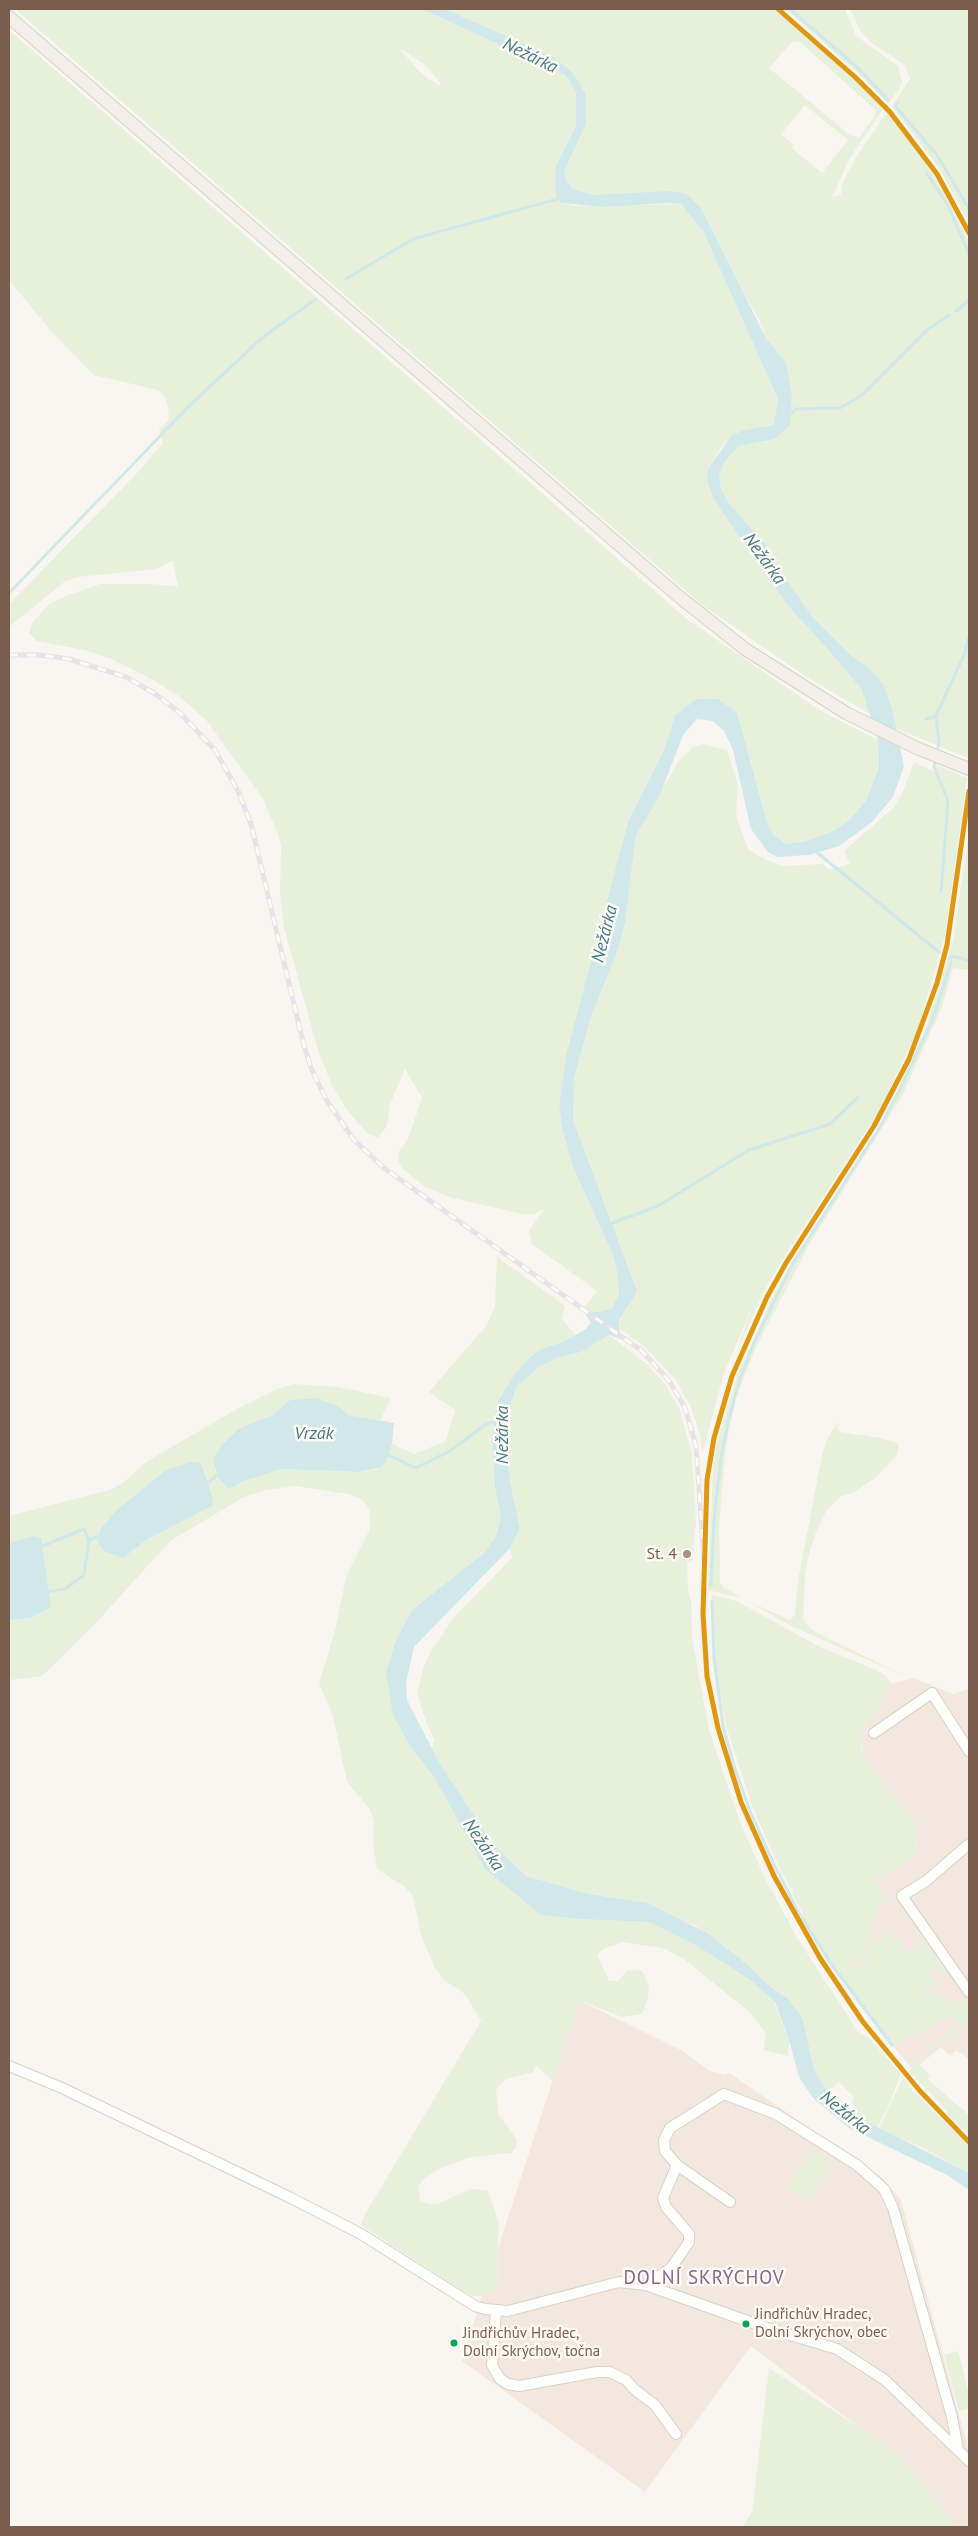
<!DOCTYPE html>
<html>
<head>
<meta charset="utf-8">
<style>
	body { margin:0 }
	#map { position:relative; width:978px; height:2536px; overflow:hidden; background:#f9f5f0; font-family:"PT Sans",sans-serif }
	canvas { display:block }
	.frame { position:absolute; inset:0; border:10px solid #7a5c4d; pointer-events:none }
</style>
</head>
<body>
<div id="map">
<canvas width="978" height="2536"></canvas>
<div class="frame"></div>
</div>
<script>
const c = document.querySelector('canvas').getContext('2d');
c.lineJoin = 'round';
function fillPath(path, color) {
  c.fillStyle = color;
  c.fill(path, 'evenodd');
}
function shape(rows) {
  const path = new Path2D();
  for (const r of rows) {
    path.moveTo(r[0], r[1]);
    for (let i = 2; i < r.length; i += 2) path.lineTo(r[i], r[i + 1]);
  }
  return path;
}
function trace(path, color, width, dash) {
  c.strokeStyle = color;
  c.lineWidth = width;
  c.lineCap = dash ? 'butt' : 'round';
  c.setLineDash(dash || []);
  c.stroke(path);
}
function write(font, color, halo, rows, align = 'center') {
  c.font = font + ' "PT Sans",sans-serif';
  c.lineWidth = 5;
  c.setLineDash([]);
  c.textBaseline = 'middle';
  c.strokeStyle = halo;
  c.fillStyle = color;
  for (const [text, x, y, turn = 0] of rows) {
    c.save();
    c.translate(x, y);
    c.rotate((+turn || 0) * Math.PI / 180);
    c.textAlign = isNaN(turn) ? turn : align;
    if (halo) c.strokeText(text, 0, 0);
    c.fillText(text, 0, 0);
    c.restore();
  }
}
fillPath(shape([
	[913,1678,953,1694,969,1689,969,2059,956,2050,950,2056,941,2047,913,2070,876,2025,811,1928,792,1893,849,1857,884,1875,902,1867,916,1854,918,1825,865,1758,860,1740,861,1734,891,1684],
	[579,2000,681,2050,708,2070,723,2075,729,2073,880,2176,901,2200,969,2452,969,2527,957,2527,899,2457,751,2346,645,2492,462,2361,482,2296,495,2291,499,2277,497,2263,499,2245]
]), '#f2e8de');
fillPath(shape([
	[15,9,422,9,565,75,576,92,576,126,556,166,557,198,562,203,575,206,682,204,703,231,778,399,774,425,744,430,723,444,708,469,713,497,789,607,827,647,862,690,870,714,808,678,701,604],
	[399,48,427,66,442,86,428,79,418,70],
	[445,9,774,9,849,75,883,109,848,161,832,198,841,194,842,184,857,156,887,112,913,143,941,187,969,241,968,758,895,728,892,708,883,684,869,668,853,657,812,616,783,575,764,542,730,505,721,489,719,476,724,463,738,446,775,439,790,425,792,395,786,363,766,338,760,321,686,194,595,195,573,189,567,182,564,172,585,126,584,89,552,56],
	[792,42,800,42,876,110,874,117,859,138,850,135,769,68],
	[805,105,848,140,822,173,792,148,794,145,781,134],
	[786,9,845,9,856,36,898,66,902,81,898,91,888,103,860,75],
	[850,9,969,9,969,222,939,168,892,106,910,79,905,65,873,44,861,32],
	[9,30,688,620,821,711,878,740,879,767,866,801,848,821,831,832,806,841,786,844,773,834,767,823,737,712,718,699,697,699,675,715,664,750,629,819,559,1106,562,1128,573,1167,613,1255,618,1277,619,1294,612,1308,600,1312,583,1310,597,1291,532,1244,529,1231,544,1209,535,1214,522,1214,449,1197,424,1186,402,1168,398,1161,399,1151,408,1139,422,1098,405,1069,390,1104,387,1126,378,1138,367,1133,347,1110,332,1085,318,1050,284,928,280,894,281,846,278,834,263,799,207,721,179,696,148,677,111,659,84,650,37,641,29,633,33,622,49,604,71,594,100,584,152,584,178,587,173,560,156,569,77,577,64,582,9,627,9,604,140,470,163,443,159,430,169,420,168,406,164,395,158,390,94,375,52,332,9,280],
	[703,744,727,750,738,785,736,816,748,849,764,859,783,866,823,864,830,870,850,864,844,851,892,809,902,794,914,762,935,772,937,765,967,778,945,936,917,1032,879,1111,784,1257,765,1289,736,1353,753,1305,724,1373,702,1454,700,1434,690,1405,675,1379,645,1347,620,1329,619,1320,622,1312,637,1291,573,1120,574,1078,591,1016,617,953,625,923,636,835,678,762,692,748],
	[969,831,969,970,953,968,941,1009,902,1096,810,1243,757,1345,736,1398,726,1445,719,1526,720,1583,724,1588,743,1598,708,1590,713,1471,717,1443,737,1376,777,1288,880,1127,898,1093,924,1034,953,941],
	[497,1257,565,1306,562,1319,576,1336,563,1342,497,1403,492,1436,495,1487,501,1518,495,1538,485,1553,412,1610,396,1640,412,1749,434,1777,485,1869,541,1915,577,1919,649,1922,697,1946,750,1980,773,2000,789,2041,788,2056,764,2050,766,2033,752,2014,684,1959,663,1948,622,1942,603,1949,597,1955,609,1981,618,1981,627,1971,642,1970,649,1986,648,1998,642,2014,622,2017,579,2000,553,2081,536,2066,533,2072,506,2079,496,2090,498,2114,517,2140,516,2148,511,2153,471,2157,443,2167,425,2178,418,2186,420,2200,428,2204,438,2204,470,2189,488,2190,499,2223,497,2263,499,2277,495,2291,482,2296,472,2296,458,2288,361,2225,365,2214,481,2021,486,2024,480,2019,465,1994,443,1979,435,1968,421,1935,413,1896,404,1886,377,1869,373,1841,374,1820,369,1808,347,1782,333,1716,319,1683,335,1631,346,1577,369,1531,370,1513,366,1504,361,1499,348,1494,296,1486,266,1490,244,1497,170,1541,96,1623,42,1676,9,1680,9,1620,30,1618,51,1608,13,1542,9,1543,9,1516,110,1490,123,1483,146,1462,237,1409,277,1389,294,1384,338,1387,391,1398,380,1421,348,1415,338,1406,316,1398,290,1400,273,1415,238,1429,222,1445,215,1472,229,1489,243,1481,282,1469,359,1472,377,1469,388,1457,392,1444,414,1454,446,1441,455,1410,429,1392,487,1325,495,1306],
	[201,1463,213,1499,212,1506,148,1539,123,1558,110,1519,118,1509,147,1486],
	[609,1335,647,1364,666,1385,680,1410,692,1454,696,1521,693,1558,691,1562,687,1562,688,1589,691,1600,692,1637,709,1730,740,1822,763,1874,796,1936,858,2032,869,2038,901,2074,887,2110,877,2127,857,2117,852,2101,854,2097,838,2081,835,2086,827,2091,814,2070,803,2019,787,1998,768,1985,723,1945,696,1926,666,1914,648,1903,589,1894,526,1876,492,1843,440,1764,432,1747,435,1741,426,1721,417,1693,424,1666,431,1651,455,1616,512,1558,510,1548,520,1528,509,1477,507,1413,517,1386,539,1367,557,1358,581,1352],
	[838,1422,837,1429,841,1432,880,1438,898,1443,899,1447,896,1456,875,1478,853,1493,841,1496,826,1511,816,1532,808,1558,805,1574,803,1619,810,1628,827,1638,907,1677,791,1626,750,1602,787,1619,790,1620,795,1615,798,1581,822,1455,828,1438],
	[712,1595,736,1601,822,1648,876,1670,886,1676,891,1684,861,1734,861,1747,865,1758,918,1825,916,1854,902,1867,884,1875,872,1877,888,1899,886,1903,881,1900,873,1920,872,1936,864,1959,848,1965,855,1969,868,1959,866,1955,873,1939,880,1942,887,1929,895,1941,898,1938,905,1945,901,1949,906,1954,921,1939,949,1973,944,1976,936,1967,928,1973,935,1983,925,1991,928,1995,935,1991,944,2002,950,1998,954,2002,958,1999,961,2004,969,2002,969,2024,958,2036,940,2042,928,2049,927,2048,966,2023,964,2020,959,2023,954,2014,894,2047,831,1964,800,1915,805,1913,778,1865,753,1808,726,1726,714,1657],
	[933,2051,920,2065,930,2075,927,2079,969,2115,969,2135,947,2114,948,2112,909,2071],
	[903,2077,912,2090,969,2146,969,2173,923,2148,879,2129],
	[813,2150,833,2165,806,2201,786,2186],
	[958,2351,969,2395,969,2408,959,2411,944,2355],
	[769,2368,901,2455,957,2527,742,2527,752,2512]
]), '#e7f0db');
fillPath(shape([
	[422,9,445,9,552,56,571,71,585,92,586,112,585,126,564,172,567,182,573,189,595,195,670,191,686,194,701,208,766,338,786,363,792,395,790,425,775,439,738,446,724,463,719,476,721,489,730,505,764,542,783,575,812,616,853,657,869,668,883,684,892,708,904,766,893,797,872,822,839,846,809,855,777,857,768,852,751,829,733,750,724,731,713,721,697,719,683,735,660,795,636,835,625,923,617,953,591,1016,574,1078,573,1120,637,1291,619,1320,620,1339,609,1335,581,1352,557,1358,539,1367,517,1386,507,1413,509,1477,520,1528,510,1548,414,1647,406,1683,407,1700,440,1764,492,1843,526,1876,589,1894,648,1903,709,1934,751,1968,768,1985,787,1998,796,2009,803,2019,814,2070,827,2091,855,2111,857,2117,969,2173,969,2190,949,2176,849,2128,813,2098,799,2077,789,2040,775,2002,750,1980,697,1946,649,1922,577,1919,541,1915,485,1869,434,1777,412,1749,393,1715,386,1673,396,1640,412,1610,484,1553,495,1538,501,1518,495,1487,492,1436,497,1403,515,1374,530,1357,542,1349,563,1342,586,1329,591,1323,583,1310,600,1312,612,1308,619,1294,618,1277,613,1255,573,1167,562,1128,559,1106,567,1052,629,819,664,750,675,715,697,699,718,699,737,712,767,823,773,834,786,844,806,841,831,832,848,821,866,801,879,767,878,740,862,690,827,648,789,607,726,517,713,497,707,480,708,469,731,436,744,430,774,425,778,399,703,231,681,204,665,203,603,207,562,203,557,198,555,186,556,166,576,126,576,92,570,82,565,75],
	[316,1398,338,1406,348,1415,394,1423,392,1444,388,1457,382,1467,359,1472,282,1469,243,1481,229,1489,218,1478,213,1459,222,1445,238,1429,273,1415,290,1400],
	[190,1462,201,1463,213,1499,212,1506,148,1539,123,1558,104,1551,97,1541,101,1528,118,1509,165,1471],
	[34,1536,41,1538,51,1608,30,1618,9,1620,9,1543]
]), '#d0e8ea');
trace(shape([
	[790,9,860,70,888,100],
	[898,102,895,106,937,155,969,209],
	[927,173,948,206,969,254],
	[346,279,413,239,561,198],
	[956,311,969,300],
	[789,415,796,409,840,408,861,396,927,330,949,315],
	[9,593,188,407,263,337,316,299],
	[936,716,939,742,937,752],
	[926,719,936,716,964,655,969,636],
	[936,758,934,767,948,801,941,892],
	[814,850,939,952],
	[951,956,969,960],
	[610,1224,658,1206,749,1150,830,1124,858,1097],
	[386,1454,416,1468,450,1451,485,1425,498,1420],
	[206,1485,218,1474],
	[40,1547,84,1529,89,1540,100,1536],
	[711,1585,714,1520,721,1457,728,1423,740,1378,756,1338,793,1263,880,1127,898,1093,932,1021,951,963,951,956],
	[46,1592,65,1589,84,1575,89,1540],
	[712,1601,714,1658,723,1726,735,1769,750,1811,777,1871],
	[778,1872,800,1915],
	[802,1918,831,1964,892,2045]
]), '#d0e8ea', 3);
const minor = shape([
	[874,1733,932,1693,969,1751],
	[969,1844,926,1881,902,1896,969,1992],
	[9,2066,62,2088,289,2197,361,2234,475,2306,485,2309,508,2311,619,2282,646,2285,767,2328,837,2349,885,2380,969,2461],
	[677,2165,730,2202],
	[646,2285,671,2268,689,2242,689,2234,666,2207,663,2198,677,2165,665,2151,664,2140,670,2128,724,2094,776,2114,857,2165,884,2189,893,2208,952,2417,958,2450],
	[496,2311,492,2365,500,2379,508,2384,519,2386,597,2372,610,2372,626,2380,634,2389,655,2405,676,2434]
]);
const major = shape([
	[9,17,677,595,745,649,846,713,919,749,969,769]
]);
trace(minor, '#d7d1cb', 12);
trace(major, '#dad1cc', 14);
trace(minor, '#fefefd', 10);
trace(major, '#f3eee8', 12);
const rail = shape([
	[9,655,39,655,69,659,126,677,154,693,180,713,215,750,238,791,251,824,302,1038,311,1068,327,1101,354,1140,384,1168,642,1351,670,1382,685,1408,696,1446,704,1562]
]);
trace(rail, '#e6e3e7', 5);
trace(rail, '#fffaf3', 3, [9]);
trace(shape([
	[778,9,855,77,890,112,937,174,969,233],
	[969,791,947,945,937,983,909,1059,874,1126,786,1263,767,1297,732,1376,714,1438,707,1480,703,1614,707,1676,718,1728,741,1802,774,1876,820,1958,863,2022,920,2091,969,2142]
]), '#de970f', 5);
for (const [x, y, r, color] of [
	[687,1554,5,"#a69286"],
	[746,2324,4.5,"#00a651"],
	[454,2343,4.5,"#00a651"]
]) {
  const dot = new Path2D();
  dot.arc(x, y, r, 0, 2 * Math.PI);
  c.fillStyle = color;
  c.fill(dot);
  trace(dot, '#fffaf3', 2);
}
write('15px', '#7a5c4d', '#fffaf3', [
	["Jindřichův Hradec,",755,2315],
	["Dolní Skrýchov, obec",755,2333],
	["Jindřichův Hradec,",463,2334],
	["Dolní Skrýchov, točna",463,2352]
], 'left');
write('16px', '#7a5c4d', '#fffaf3', [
	["St. 4",677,1554]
], 'right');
write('italic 18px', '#437c86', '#fffaf3', [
	["Nežárka",530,56,26],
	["Nežárka",764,559,54],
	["Nežárka",605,934,-76],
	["Vrzák",314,1434],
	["Nežárka",503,1435,-90],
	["Nežárka",483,1845,56],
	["Nežárka",845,2113,39]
]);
c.letterSpacing = '1px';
write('19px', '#846695', '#fffaf3', [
	["DOLNÍ SKRÝCHOV",704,2279]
]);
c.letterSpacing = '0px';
</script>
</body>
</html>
